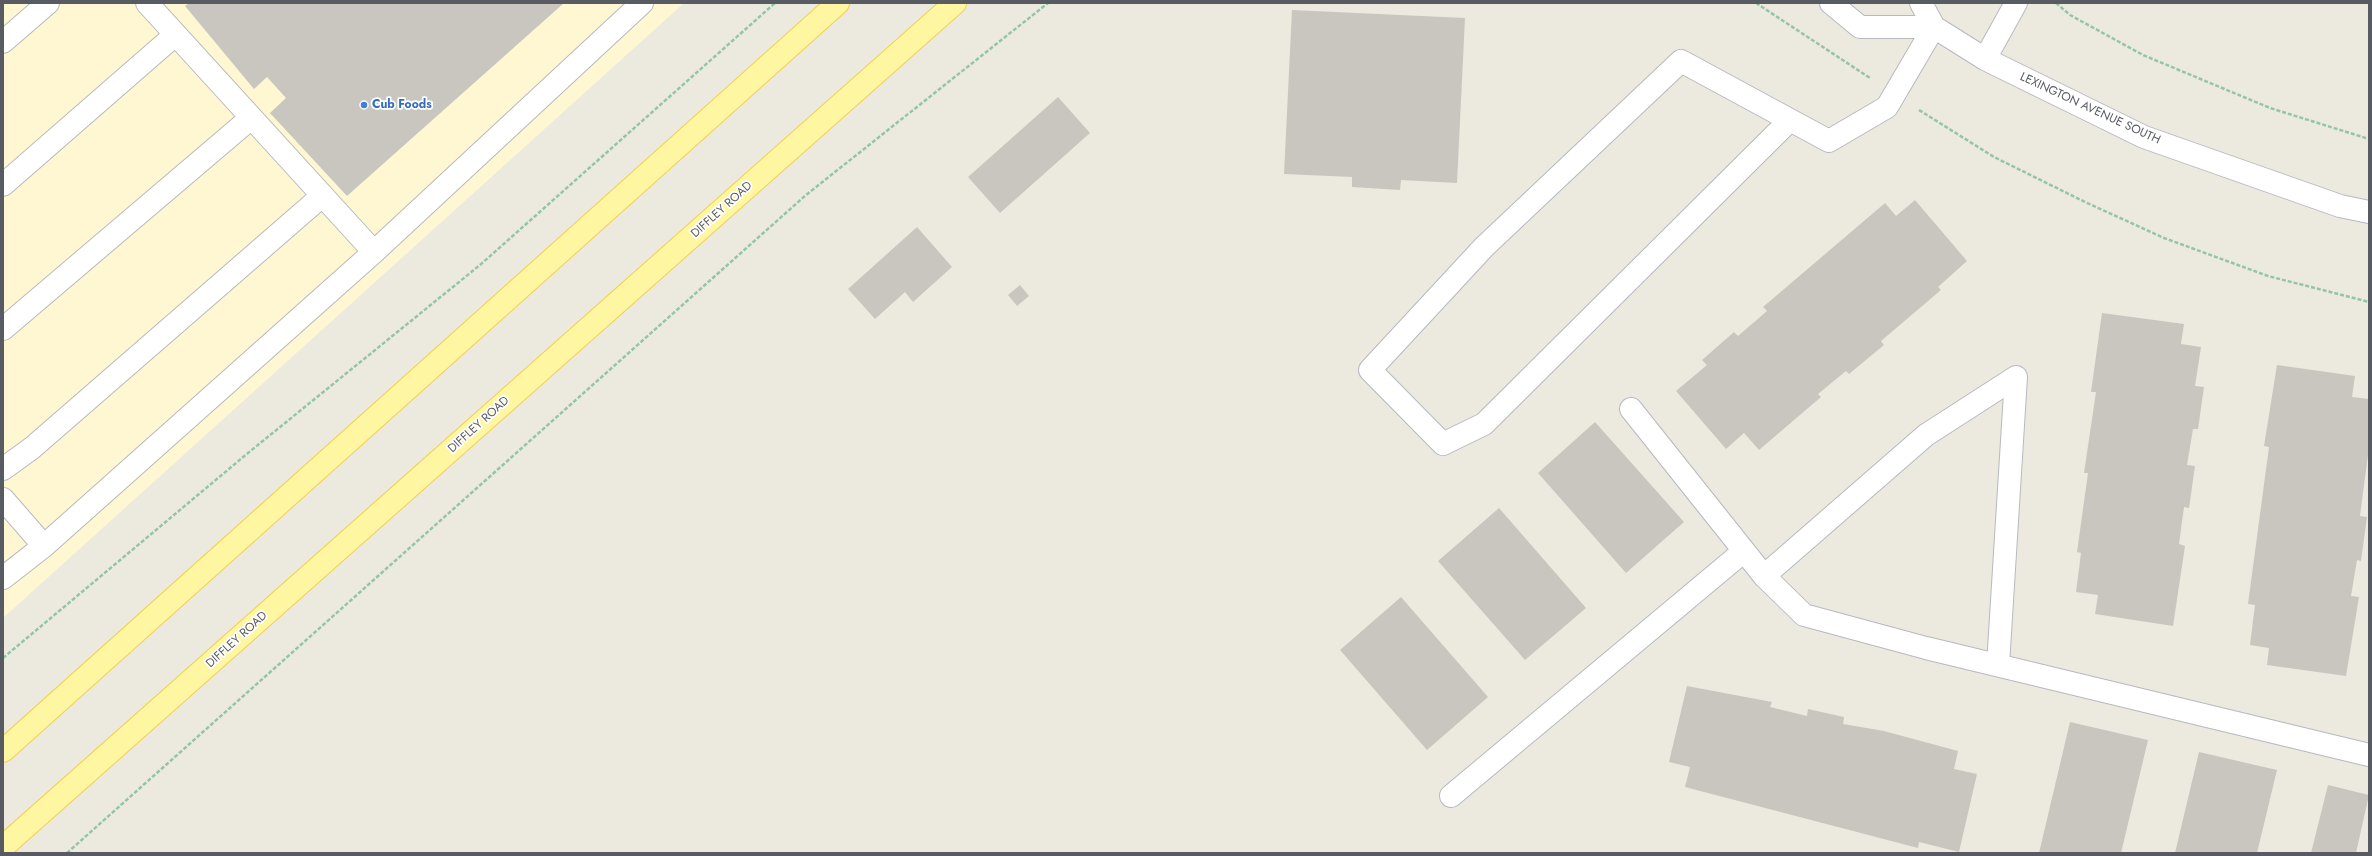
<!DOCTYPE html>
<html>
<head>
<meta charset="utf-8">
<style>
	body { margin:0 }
	#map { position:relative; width:2372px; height:856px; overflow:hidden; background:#eceadf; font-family:Jost,sans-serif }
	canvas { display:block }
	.frame { position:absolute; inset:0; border:4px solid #585b61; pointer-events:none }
</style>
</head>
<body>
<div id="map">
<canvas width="2372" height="856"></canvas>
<div class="frame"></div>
</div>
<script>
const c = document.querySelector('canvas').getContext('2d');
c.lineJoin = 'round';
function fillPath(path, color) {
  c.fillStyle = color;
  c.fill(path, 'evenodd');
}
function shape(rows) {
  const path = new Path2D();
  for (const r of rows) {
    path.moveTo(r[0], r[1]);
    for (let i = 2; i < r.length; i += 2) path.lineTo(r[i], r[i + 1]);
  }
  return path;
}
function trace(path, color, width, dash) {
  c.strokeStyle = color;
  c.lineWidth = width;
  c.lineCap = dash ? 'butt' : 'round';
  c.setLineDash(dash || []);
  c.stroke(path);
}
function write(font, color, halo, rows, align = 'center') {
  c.font = font + ' Jost,sans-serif';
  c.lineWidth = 3.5;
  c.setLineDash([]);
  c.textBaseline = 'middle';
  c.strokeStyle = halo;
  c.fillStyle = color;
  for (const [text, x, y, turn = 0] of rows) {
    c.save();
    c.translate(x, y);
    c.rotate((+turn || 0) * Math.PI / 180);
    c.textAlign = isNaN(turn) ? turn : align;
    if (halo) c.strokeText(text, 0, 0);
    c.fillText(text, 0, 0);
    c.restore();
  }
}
fillPath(shape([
	[3,3,684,3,3,618]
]), '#fef7d2');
fillPath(shape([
	[189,3,564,3,347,196,270,113,286,98,267,77,254,89,185,6],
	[1292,10,1465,18,1457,183,1401,180,1400,190,1352,187,1352,177,1284,174],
	[1058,97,1090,133,1000,213,968,177],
	[1915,200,1967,261,1938,287,1941,290,1881,341,1884,345,1849,374,1846,371,1818,394,1821,397,1759,450,1744,433,1726,449,1676,391,1707,365,1702,360,1734,332,1738,336,1767,311,1763,307,1885,203,1896,216],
	[917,227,952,267,913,302,905,292,875,319,848,289],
	[1020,285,1029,296,1017,306,1008,295],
	[2102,313,2184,324,2181,344,2201,347,2195,386,2204,387,2198,429,2193,429,2187,465,2195,466,2189,508,2184,507,2179,544,2185,546,2173,626,2095,614,2098,595,2076,592,2081,553,2077,552,2088,473,2084,473,2096,392,2091,392],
	[2277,365,2355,376,2352,397,2369,399,2369,447,2360,516,2367,517,2361,561,2357,560,2351,596,2359,597,2346,676,2267,665,2269,648,2250,645,2255,605,2248,604,2269,447,2264,446],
	[1595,422,1684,522,1626,573,1538,473],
	[1499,508,1586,608,1525,660,1438,561],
	[1401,597,1488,697,1427,750,1340,650],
	[1687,686,1772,702,1770,707,1807,716,1808,709,1844,717,1843,724,1884,731,1958,751,1954,769,1977,774,1959,852,1919,842,1918,848,1685,787,1690,767,1669,762],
	[2070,722,2148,740,2121,853,2039,853],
	[2199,752,2277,770,2257,853,2175,853],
	[2328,785,2369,795,2356,853,2311,853]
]), '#c8c6bf');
const minor = shape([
	[147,3,374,252],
	[1831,3,1860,27,1934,27],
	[1921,3,1934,27,1985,59,2144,137,2340,206,2369,212],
	[3,42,48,3],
	[1985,59,2016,3],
	[1790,120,1484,424,1443,444,1370,370,1484,247,1681,61,1790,120,1829,141,1887,107,1934,27],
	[3,185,175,35],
	[3,329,251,118],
	[1631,409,1764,576,1804,615,1926,648,2369,755],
	[3,469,32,448,322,196],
	[3,499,44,546],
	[1764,576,1926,435,2016,377,1998,665],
	[3,578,44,546,374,252,642,3],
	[1451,796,1744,551]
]);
const major = shape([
	[3,751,838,3],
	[3,847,955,3]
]);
trace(minor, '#b7b9bf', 24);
trace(major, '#f2d052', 24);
trace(shape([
	[1756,3,1870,78],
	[2056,3,2070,15,2143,55,2270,108,2369,139],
	[1919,110,1994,157,2085,202,2164,238,2268,276,2369,302],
	[3,658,248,453,480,265,775,3],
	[67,853,806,195,1048,3]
]), '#94c5a5', 2.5, [4, 2]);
trace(minor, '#fff', 22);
trace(major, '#fff6a1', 22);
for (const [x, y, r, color] of [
	[364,105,4,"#3f7fe0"]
]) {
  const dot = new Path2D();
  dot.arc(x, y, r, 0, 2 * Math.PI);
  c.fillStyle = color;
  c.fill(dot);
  trace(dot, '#fff', 1.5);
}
write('bold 12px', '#366cbe', '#fff', [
	["Cub Foods",372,105]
], 'left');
write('12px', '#585b61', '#fff', [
	["LEXINGTON AVENUE SOUTH",2090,109,25],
	["DIFFLEY ROAD",722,210,-42],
	["DIFFLEY ROAD",479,425,-42],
	["DIFFLEY ROAD",237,640,-42]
]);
</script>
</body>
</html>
